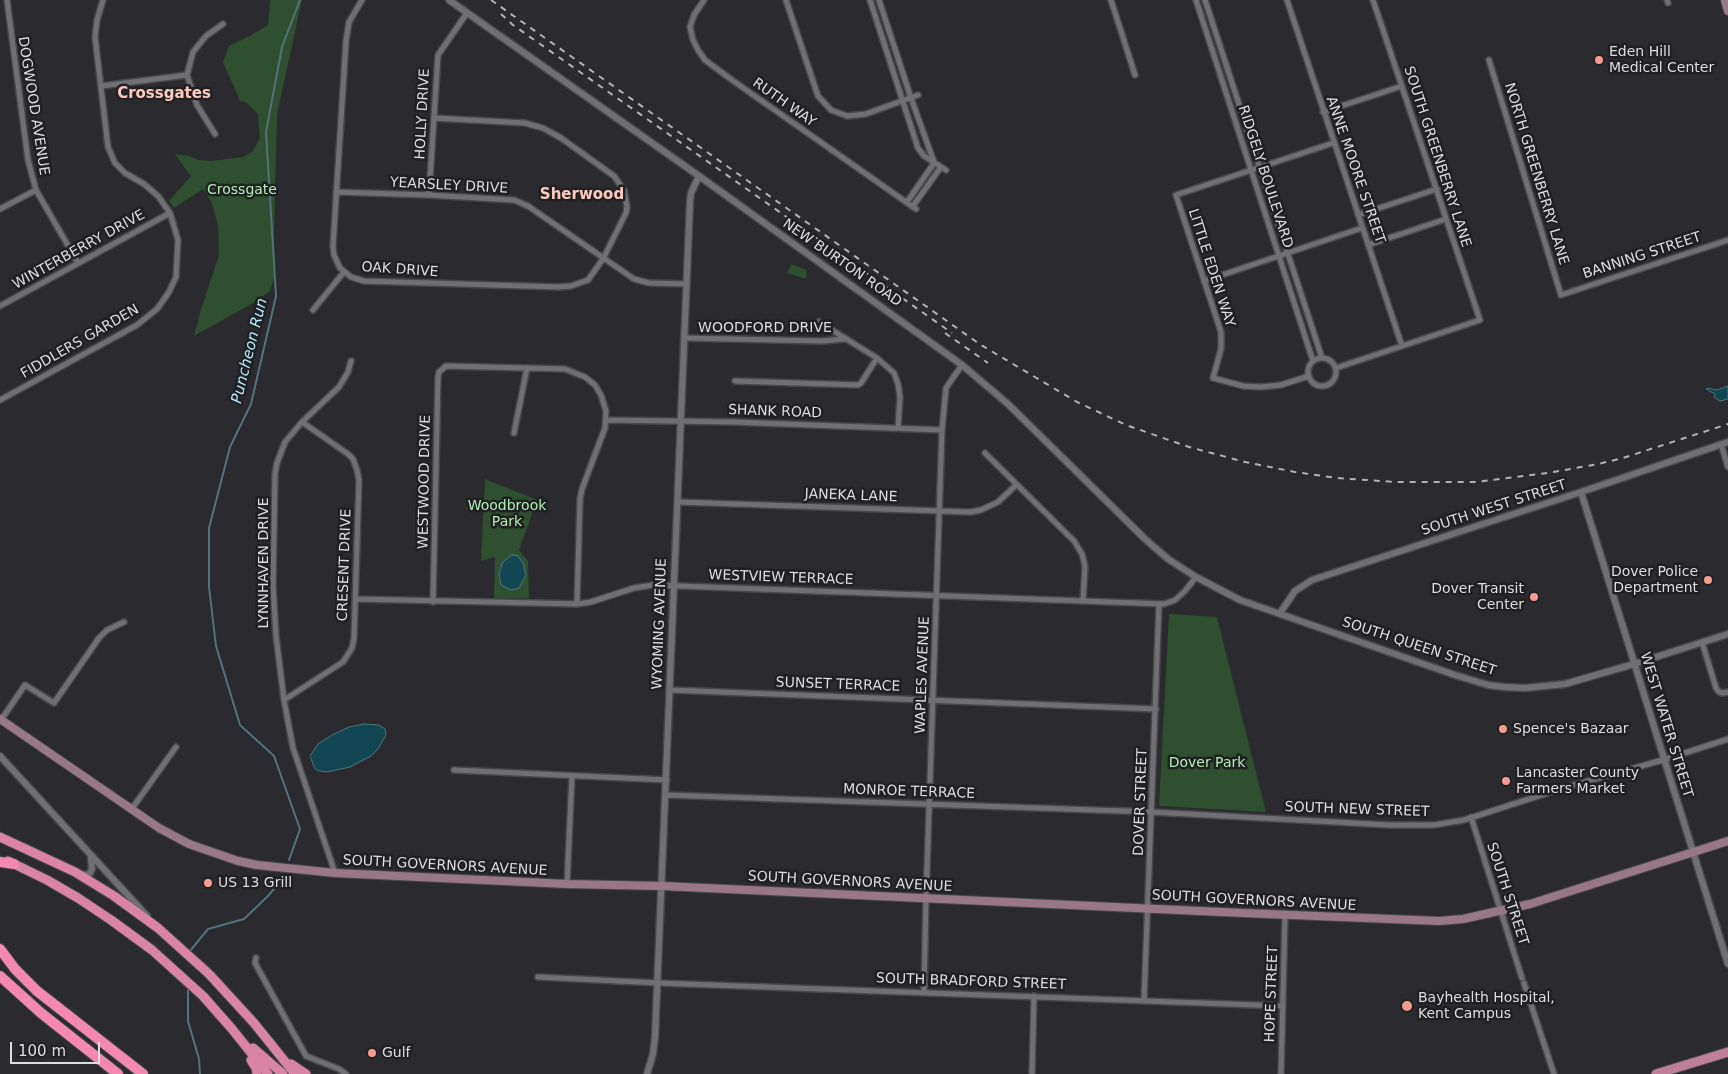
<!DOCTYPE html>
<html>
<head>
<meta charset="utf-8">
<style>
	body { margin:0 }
	#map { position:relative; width:1728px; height:1074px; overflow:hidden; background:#2b2a2e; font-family:"DejaVu Sans",sans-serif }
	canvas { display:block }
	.scale { position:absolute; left:10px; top:1042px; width:90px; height:22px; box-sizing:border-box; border:2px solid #dddddf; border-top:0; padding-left:6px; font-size:15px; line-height:18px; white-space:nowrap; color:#dddddf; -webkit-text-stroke:4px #212124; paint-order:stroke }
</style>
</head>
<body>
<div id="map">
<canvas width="1728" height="1074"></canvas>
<div class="scale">100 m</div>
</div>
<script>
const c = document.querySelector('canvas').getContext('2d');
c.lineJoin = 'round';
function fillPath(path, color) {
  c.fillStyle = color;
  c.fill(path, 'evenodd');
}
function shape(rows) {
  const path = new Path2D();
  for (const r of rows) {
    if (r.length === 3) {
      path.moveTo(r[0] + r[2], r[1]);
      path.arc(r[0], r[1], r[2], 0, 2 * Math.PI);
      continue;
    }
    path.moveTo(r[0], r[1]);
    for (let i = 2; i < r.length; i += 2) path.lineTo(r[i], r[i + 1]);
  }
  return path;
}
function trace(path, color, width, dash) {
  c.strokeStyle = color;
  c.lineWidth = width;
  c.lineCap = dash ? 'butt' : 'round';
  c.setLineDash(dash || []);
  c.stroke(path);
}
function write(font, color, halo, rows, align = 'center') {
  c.font = font + ' "DejaVu Sans",sans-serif';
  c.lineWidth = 5;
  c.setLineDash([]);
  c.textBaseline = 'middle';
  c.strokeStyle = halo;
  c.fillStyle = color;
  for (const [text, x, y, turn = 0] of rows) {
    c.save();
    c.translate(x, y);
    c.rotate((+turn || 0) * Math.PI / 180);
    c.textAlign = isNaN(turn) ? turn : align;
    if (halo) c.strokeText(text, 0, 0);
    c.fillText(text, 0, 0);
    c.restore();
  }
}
fillPath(shape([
	[270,0,302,0,277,114,274,233,275,274,270,291,253,303,194,336,200,313,219,255,218,226,211,201,203,189,174,208,169,201,191,176,186,170,175,154,189,156,198,160,211,161,243,157,253,151,260,138,258,114,246,102,240,101,223,62,229,46,248,37,268,25],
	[791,264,807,270,806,279,787,273],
	[485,479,537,500,519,550,528,561,529,598,494,598,495,557,481,561],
	[1169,614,1217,617,1266,812,1159,806]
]), '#2e4f30');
const water = shape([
	[1728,386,1728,399,1720,401,1714,397,1715,394,1706,389,1708,388,1717,390,1728,386],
	[512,555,518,556,523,563,526,575,519,588,511,590,501,585,499,573,503,562,512,555],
	[364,724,379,725,385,729,386,735,378,749,371,756,350,767,327,772,320,771,315,769,310,756,318,744,332,735,349,727,364,724]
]);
fillPath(water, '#134653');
trace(water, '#50737d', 1);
trace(shape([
	[289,860,300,829,274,756,240,725,216,646,209,587,209,528,230,447,251,404,276,296,266,132,282,47,300,0],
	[190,951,208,929,244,919,268,896,283,878],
	[188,990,188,1021,199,1059,200,1074]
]), '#50737d', 2);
const minor = shape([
	[7,0,28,160,36,190,78,263],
	[362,0,349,22,346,41,333,246,334,255,340,268,351,277,364,281,559,287,571,286,588,280,603,259,626,213,627,207,624,190,614,176,561,138,543,128,525,123,434,118],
	[704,0,694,15,690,27,693,40,698,50,705,60,732,80,916,209],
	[786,0,818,96,831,110,847,116,866,114,918,95],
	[870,0,918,148,924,156,946,170],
	[879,0,911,98,934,162],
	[1111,0,1135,75],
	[1196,0,1313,361],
	[1205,0,1322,358],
	[1287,0,1402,346],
	[1667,0,1668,3],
	[1489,60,1561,295],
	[101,86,187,75],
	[1323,112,1402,86],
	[215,134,197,105,187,75,193,52,206,36,223,24],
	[336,192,429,195,514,200,528,206,634,279,649,283,687,284],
	[429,195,438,55,467,13],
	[907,202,934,163],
	[913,206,941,167],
	[0,209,36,190],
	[1358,215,1437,189],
	[1368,245,1446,219],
	[1204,281,1362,228],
	[1564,294,1728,240],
	[0,306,170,213],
	[313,310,344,272],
	[819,322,877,358,894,373,898,384,900,397,898,428],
	[684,338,822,341,845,339],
	[1322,372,14],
	[1336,368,1480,320,1373,0],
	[1309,376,1281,385,1261,387,1243,386,1213,378,1221,349,1221,332,1176,195,1333,143],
	[735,381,858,385,861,383,877,358],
	[0,400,137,325,157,309,169,292,176,277,178,240,170,213,158,196,144,184,125,173,115,163,108,147,95,37,97,20,103,0],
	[607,420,733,422,942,430],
	[514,433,527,368],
	[1721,444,1728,467],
	[985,453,1074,541,1082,554,1085,566,1083,601],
	[678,502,970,512,981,510,998,502,1016,485],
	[356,599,577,604,591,602,634,588,653,585,1164,604,1175,600,1185,591,1196,577],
	[433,602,438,377,439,372,446,366,565,369,585,377,595,385,601,395,606,411,605,428,582,489,580,499,577,604],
	[1702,642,1716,688,1719,692,1723,693,1728,692],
	[670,690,1156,709],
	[284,700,343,662,352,648,354,638,359,480,357,470,353,459,348,454,302,422],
	[1,720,25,685,54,703,99,638,107,630,124,622],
	[454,770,667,780],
	[666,795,1152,812,1389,825,1434,825,1464,820,1563,788,1663,760,1728,739],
	[131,810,176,747],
	[1471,817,1522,978],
	[335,873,293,748,284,700,276,636,273,586,275,474,277,463,285,442,302,422,339,387,348,372,351,361],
	[567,884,572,776],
	[256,958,255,963,306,1056,339,1069,346,1074],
	[538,977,658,983,1283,1006],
	[1524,983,1554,1074],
	[924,992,926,898,942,430,946,388,962,365],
	[1144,1001,1159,604],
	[1032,1074,1034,996],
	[1281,1074,1285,915]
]);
const tertiary = shape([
	[449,0,699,176,962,365,1008,404,1145,539,1168,559,1196,577,1240,600,1455,675,1488,685,1504,687,1525,688,1565,684,1634,664,1728,634],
	[1581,492,1728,964],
	[1280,613,1295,591,1312,580,1581,492,1728,442],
	[0,756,147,916],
	[79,874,87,875,90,873,92,869,91,858],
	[647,1074,653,1054,655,1037,690,201,691,193,699,176]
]);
const secondary = shape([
	[1725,0,1728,11],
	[0,719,159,828,189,844,238,861,257,865,335,873,567,884,662,886,1243,913,1439,921,1463,919,1530,904,1728,841]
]);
const primary = shape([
	[1656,1074,1728,1052]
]);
const trunk = shape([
	[0,837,75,872,114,896,158,928,209,974,254,1023,295,1074],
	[8,861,47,880,78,898,111,920,152,950,203,996,232,1029,268,1074],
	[253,1048,283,1074],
	[251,1060,256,1068,257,1074],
	[291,1064,306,1074]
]);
const motorway = shape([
	[0,862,14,864],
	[0,949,15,969,37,991,143,1074],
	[0,976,41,1013,118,1074]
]);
trace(minor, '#48484a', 8);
trace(tertiary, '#48484a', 9);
trace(secondary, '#48484a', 10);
trace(primary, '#48484a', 11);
trace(trunk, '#48484a', 11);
trace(motorway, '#48484a', 12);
trace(minor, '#707074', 5);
trace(tertiary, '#707074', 6);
trace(secondary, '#987886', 8);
trace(primary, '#bf7f97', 9);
trace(trunk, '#da84a3', 9);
trace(motorway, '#f489af', 10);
trace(shape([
	[491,0,981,345,1077,402,1126,425,1189,447,1245,462,1295,472,1337,478,1395,482,1475,482,1548,473,1598,464,1623,458,1728,424],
	[501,14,513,25,952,333],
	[945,333,988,363]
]), '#b1b1b3', 2, [6, 6]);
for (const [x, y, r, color] of [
	[1599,60,5,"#f59c91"],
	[1708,580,5,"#f59c91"],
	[1534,597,5,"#f59c91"],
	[1503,729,5,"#f59c91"],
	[1506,781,5,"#f59c91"],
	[208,883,5,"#f59c91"],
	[1407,1006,6,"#f59c91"],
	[372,1053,5,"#f59c91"]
]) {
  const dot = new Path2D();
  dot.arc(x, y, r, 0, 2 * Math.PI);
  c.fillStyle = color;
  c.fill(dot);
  trace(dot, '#212124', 2);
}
write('14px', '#dddddf', '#212124', [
	["Eden Hill",1609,52],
	["Medical Center",1609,68],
	["Dover Police",1698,572,"right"],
	["Department",1698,588,"right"],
	["Dover Transit",1524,589,"right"],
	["Center",1524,605,"right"],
	["Spence's Bazaar",1513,729],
	["Lancaster County",1516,773],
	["Farmers Market",1516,789],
	["US 13 Grill",218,883],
	["Bayhealth Hospital,",1418,998],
	["Kent Campus",1418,1014],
	["Gulf",382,1053]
], 'left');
write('14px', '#dddddf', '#212124', [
	["RUTH WAY",784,103,35],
	["DOGWOOD AVENUE",33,106,81],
	["HOLLY DRIVE",423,114,-87],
	["SOUTH GREENBERRY LANE",1437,157,72],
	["ANNE MOORE STREET",1355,170,71],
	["NORTH GREENBERRY LANE",1536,174,73],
	["RIDGELY BOULEVARD",1265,177,72],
	["YEARSLEY DRIVE",449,186,3],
	["WINTERBERRY DRIVE",79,250,-29],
	["BANNING STREET",1642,256,-18],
	["NEW BURTON ROAD",842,263,35],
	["LITTLE EDEN WAY",1211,268,72],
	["OAK DRIVE",400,270,4],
	["WOODFORD DRIVE",765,328],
	["FIDDLERS GARDEN",80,342,-30],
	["SHANK ROAD",775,412,2],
	["WESTWOOD DRIVE",425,482,-89],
	["JANEKA LANE",851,496,2],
	["SOUTH WEST STREET",1494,508,-18],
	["LYNNHAVEN DRIVE",264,563,-90],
	["CRESENT DRIVE",345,565,-88],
	["WESTVIEW TERRACE",781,578,2],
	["WYOMING AVENUE",660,624,-88],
	["SOUTH QUEEN STREET",1419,647,18],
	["WAPLES AVENUE",923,675,-88],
	["SUNSET TERRACE",838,685,2],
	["WEST WATER STREET",1666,725,73],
	["MONROE TERRACE",909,792,2],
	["DOVER STREET",1141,802,-88],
	["SOUTH NEW STREET",1357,810,2],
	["SOUTH GOVERNORS AVENUE",445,866,3],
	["SOUTH GOVERNORS AVENUE",850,882,3],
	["SOUTH STREET",1507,894,72],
	["SOUTH GOVERNORS AVENUE",1254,901,3],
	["SOUTH BRADFORD STREET",971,982,2],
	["HOPE STREET",1272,994,-88]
]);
write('14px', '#b0eeb4', '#212124', [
	["Crossgate",242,190],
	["Woodbrook",507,506],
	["Park",507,522],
	["Dover Park",1207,763]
]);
write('bold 15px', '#fcc9c1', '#212124', [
	["Crossgates",164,94],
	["Sherwood",582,195]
]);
write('italic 15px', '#b2e9fa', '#212124', [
	["Puncheon Run",250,351,-76]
]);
</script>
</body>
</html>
